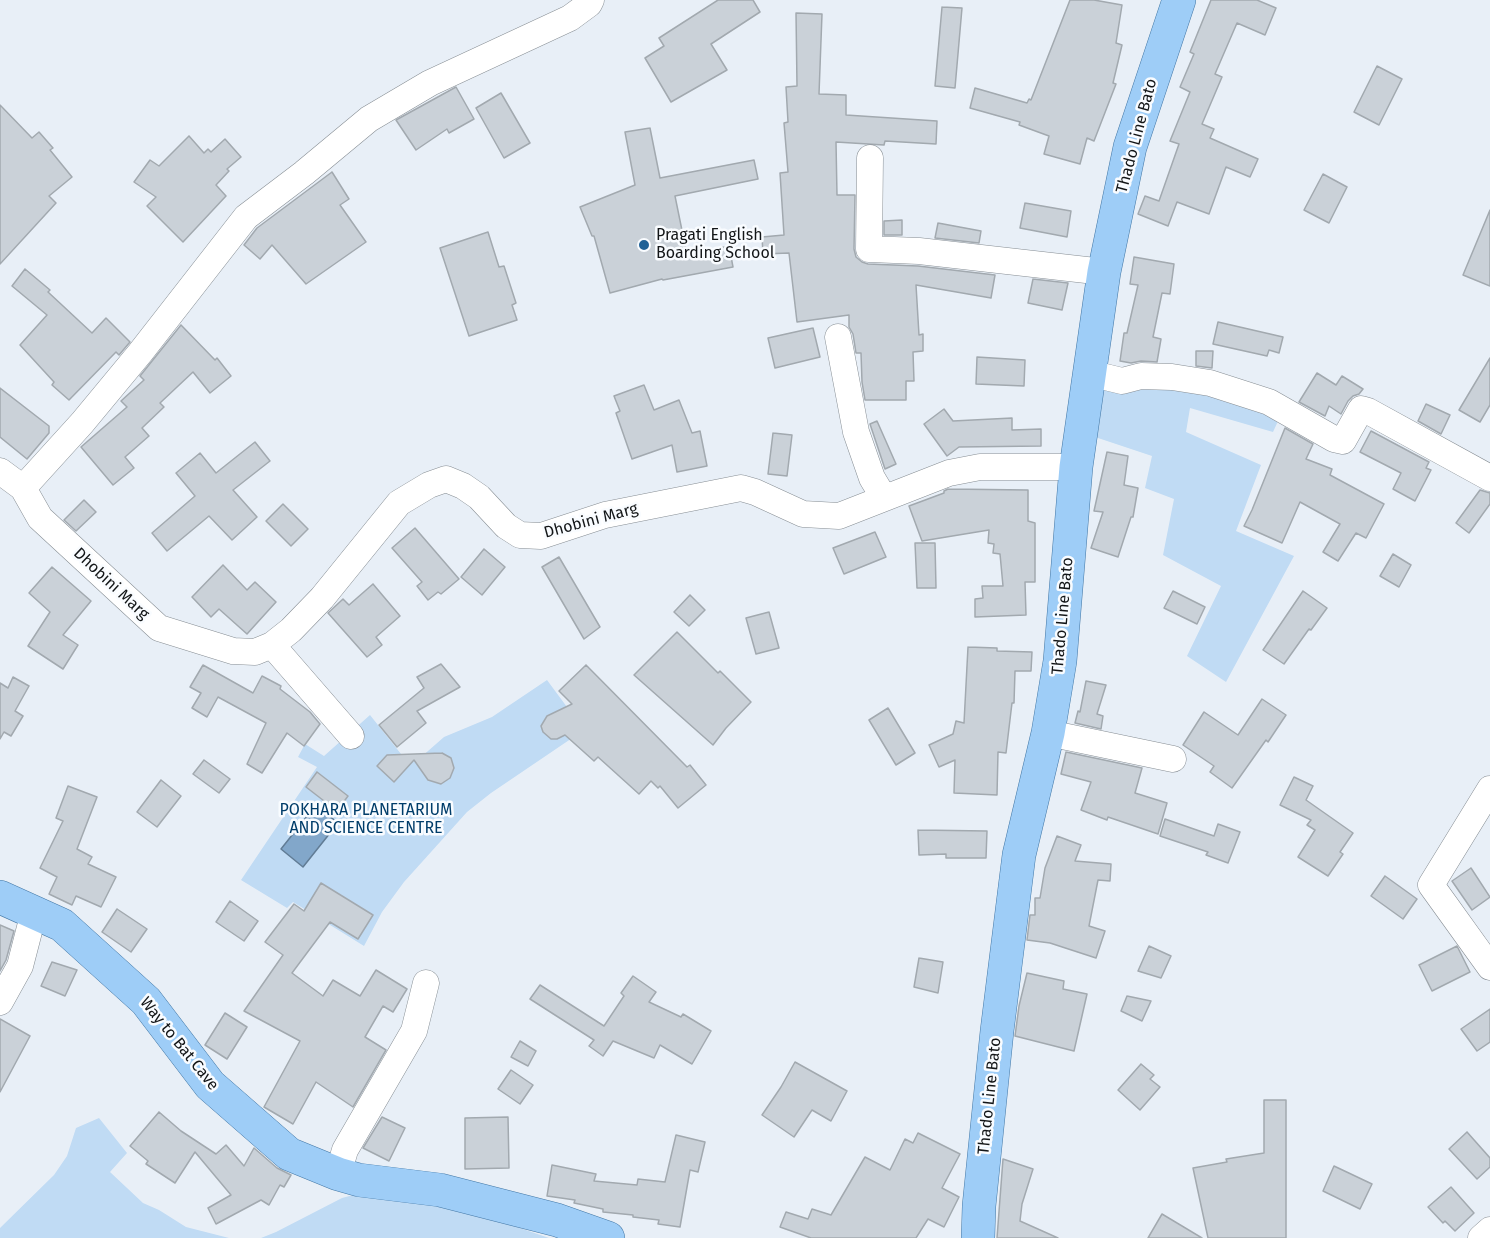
<!DOCTYPE html>
<html>
<head>
<meta charset="utf-8">
<style>
	body { margin:0 }
	canvas { display:block; background:#e8eff7 }
</style>
</head>
<body>
<canvas width="1490" height="1238"></canvas>
<script>
const c = document.querySelector('canvas').getContext('2d');
c.lineJoin = 'round';
function fillPath(path, color) {
  c.fillStyle = color;
  c.fill(path, 'evenodd');
}
function shape(rows) {
  const path = new Path2D();
  for (const r of rows) {
    path.moveTo(r[0], r[1]);
    for (let i = 2; i < r.length; i += 2) path.lineTo(r[i], r[i + 1]);
  }
  return path;
}
function trace(path, color, width, dash) {
  c.strokeStyle = color;
  c.lineWidth = width;
  c.lineCap = dash ? 'butt' : 'round';
  c.setLineDash(dash || []);
  c.stroke(path);
}
function write(font, color, halo, rows, align = 'center') {
  c.font = font + ' "Fira Sans",sans-serif';
  c.lineWidth = 5;
  c.setLineDash([]);
  c.textBaseline = 'middle';
  c.strokeStyle = halo;
  c.fillStyle = color;
  for (const [text, x, y, turn = 0] of rows) {
    c.save();
    c.translate(x, y);
    c.rotate((+turn || 0) * Math.PI / 180);
    c.textAlign = isNaN(turn) ? turn : align;
    if (halo) c.strokeText(text, 0, 0);
    c.fillText(text, 0, 0);
    c.restore();
  }
}
fillPath(shape([
	[1094,383,1190,389,1279,419,1273,432,1190,408,1186,432,1261,465,1236,531,1294,556,1226,682,1187,656,1221,586,1163,555,1174,499,1145,488,1152,456,1086,434],
	[547,680,584,730,491,793,467,812,404,882,382,912,364,946,293,902,287,908,241,880,317,767,298,757,305,744,324,756,370,715,409,764,420,758,444,737,492,717],
	[99,1118,127,1153,110,1172,143,1203,159,1210,186,1227,229,1238,0,1238,0,1228,54,1175,67,1156,76,1128],
	[361,1193,459,1207,549,1238,261,1238,276,1232,342,1198]
]), '#c0dbf4');
const water = shape([
	[316,805,338,823,303,867,281,849,316,805]
]);
fillPath(water, '#82a7ca');
trace(water, '#617c95', 1.5);
const building = shape([
	[718,0,753,0,760,12,711,44,727,70,671,102,645,58,664,46,659,38,718,0],
	[1070,0,1094,0,1122,5,1116,43,1122,45,1113,83,1116,84,1094,141,1087,138,1080,164,1044,154,1049,136,1019,125,1020,122,970,108,975,88,1027,103,1029,99,1031,100,1070,0],
	[1211,0,1257,0,1276,8,1265,35,1237,23,1215,74,1222,77,1202,124,1214,129,1210,138,1258,159,1250,177,1226,167,1209,214,1177,202,1168,226,1138,214,1145,196,1159,201,1179,144,1170,141,1190,92,1180,87,1194,54,1190,52,1211,0],
	[942,7,962,8,955,88,935,86,942,7],
	[796,13,822,14,819,94,846,95,846,115,937,121,936,144,885,141,884,145,836,142,837,195,855,195,854,249,856,257,862,262,868,264,918,266,995,275,991,298,916,285,919,335,923,334,923,351,913,352,914,381,906,381,906,400,865,400,862,382,861,353,856,353,853,334,849,327,849,315,797,322,789,253,763,254,762,237,784,235,780,173,788,172,784,123,788,122,786,87,797,86,796,13],
	[1377,66,1402,79,1379,125,1354,112,1377,66],
	[456,87,474,119,449,133,447,129,416,150,396,120,456,87],
	[501,93,530,143,504,158,476,108,501,93],
	[0,105,32,138,39,132,53,148,50,150,72,177,49,196,56,203,0,264,0,105],
	[650,128,660,178,754,160,758,179,675,196,687,255,729,246,733,267,663,280,662,279,610,293,594,236,592,236,580,207,635,185,625,132,650,128],
	[189,136,204,153,208,149,211,152,225,139,241,157,227,169,229,171,216,185,226,196,183,242,147,206,156,197,134,182,150,160,159,166,189,136],
	[332,172,349,199,340,205,366,242,306,284,272,245,260,259,244,245,257,228,332,172],
	[1323,174,1347,187,1329,223,1304,210,1323,174],
	[1025,203,1071,211,1067,237,1020,228,1025,203],
	[1490,210,1490,286,1463,275,1490,210],
	[902,220,902,235,884,235,884,221,902,220],
	[938,223,981,231,979,243,935,238,938,223],
	[488,232,499,267,504,266,516,303,512,305,517,320,469,336,440,248,488,232],
	[1134,257,1174,264,1170,294,1162,293,1153,337,1161,339,1157,362,1141,361,1131,363,1120,361,1124,333,1127,333,1138,285,1130,284,1134,257],
	[25,269,50,290,48,292,92,333,106,318,130,342,119,355,116,352,69,400,52,385,54,382,20,345,47,315,12,286,25,269],
	[1033,279,1068,283,1062,310,1028,303,1033,279],
	[1218,322,1283,337,1279,353,1269,350,1267,356,1213,344,1218,322],
	[181,325,215,360,217,358,231,376,210,393,193,372,160,403,164,407,142,428,149,436,125,457,134,468,113,485,81,447,127,407,121,401,144,380,140,376,181,325],
	[813,328,820,357,775,368,768,338,813,328],
	[1196,351,1213,351,1212,368,1196,366,1196,351],
	[977,357,1025,360,1024,386,976,384,977,357],
	[1490,358,1490,405,1480,422,1459,410,1490,358],
	[1317,373,1336,385,1342,376,1363,389,1359,394,1353,396,1348,401,1341,414,1329,406,1325,416,1299,402,1317,373],
	[644,385,654,410,679,400,692,433,700,431,707,466,677,472,672,445,632,459,616,413,620,411,614,396,644,385],
	[0,388,49,426,49,433,27,459,0,437,0,388],
	[1426,404,1450,415,1441,434,1418,421,1426,404],
	[944,409,953,421,1012,418,1012,430,1041,429,1041,446,959,447,947,456,924,424,944,409],
	[877,421,896,464,885,469,870,424,877,421],
	[1285,428,1313,444,1306,459,1332,469,1330,475,1384,504,1366,538,1356,533,1338,561,1323,552,1340,524,1300,502,1282,543,1244,526,1252,510,1285,428],
	[1371,431,1429,462,1426,468,1431,470,1415,501,1393,489,1401,473,1360,452,1371,431],
	[773,433,792,435,787,476,768,474,773,433],
	[255,442,270,461,233,490,257,517,232,540,209,516,167,551,152,533,195,496,176,473,200,453,216,473,255,442],
	[1107,452,1128,456,1124,485,1138,488,1133,517,1131,517,1118,557,1091,548,1103,512,1094,511,1107,452],
	[948,489,1028,490,1028,521,1035,523,1035,582,1025,582,1026,615,975,617,975,599,983,598,982,586,1003,586,1000,554,993,553,994,544,988,543,989,530,922,541,909,506,944,493,944,491,948,489],
	[1480,490,1490,493,1490,504,1469,533,1456,523,1480,490],
	[84,500,96,512,76,531,64,520,84,500],
	[283,504,308,529,291,546,266,521,283,504],
	[415,528,459,579,441,594,438,592,428,600,417,586,422,582,392,548,415,528],
	[875,532,886,557,844,574,833,548,875,532],
	[915,543,935,543,936,588,917,588,915,543],
	[484,549,505,567,482,595,461,577,484,549],
	[1393,554,1411,565,1399,587,1380,576,1393,554],
	[559,557,600,627,584,639,542,567,559,557],
	[223,565,247,590,255,582,276,602,247,634,219,609,211,617,192,597,223,565],
	[52,567,91,601,63,635,78,645,63,669,28,646,50,612,29,593,52,567],
	[373,584,400,616,376,637,382,645,367,657,328,613,343,599,349,605,373,584],
	[1173,591,1205,607,1197,624,1164,608,1173,591],
	[1303,591,1327,608,1311,630,1309,629,1284,664,1263,650,1303,591],
	[690,595,705,610,689,626,674,612,690,595],
	[769,612,779,648,756,654,746,618,769,612],
	[677,632,718,673,720,671,751,702,726,728,713,745,634,675,677,632],
	[968,647,997,648,997,651,1032,652,1031,671,1015,671,1014,703,1012,703,1006,753,998,752,997,795,954,793,955,760,939,767,929,745,953,734,956,721,964,723,968,647],
	[441,664,460,687,417,711,426,723,397,747,379,725,424,688,417,677,441,664],
	[203,665,253,693,262,676,281,686,280,689,310,712,320,724,304,746,287,733,262,773,247,764,266,723,218,697,207,717,192,708,201,693,190,687,203,665],
	[586,665,687,767,690,765,706,785,678,808,660,786,658,788,651,781,639,794,598,757,594,761,565,735,557,739,551,739,543,732,541,726,547,716,572,704,559,691,586,665],
	[13,677,29,686,15,711,23,716,11,736,4,732,0,739,0,683,8,688,13,677],
	[1086,681,1106,685,1097,714,1103,716,1101,729,1075,723,1078,711,1080,712,1086,681],
	[1262,699,1286,715,1268,742,1266,740,1232,788,1210,772,1214,766,1183,745,1204,712,1238,735,1262,699],
	[888,708,915,753,896,765,869,720,888,708],
	[1066,752,1142,768,1135,793,1167,803,1158,834,1108,817,1107,820,1081,810,1091,782,1061,774,1066,752],
	[442,753,451,758,454,768,450,778,441,784,428,780,414,760,394,782,377,766,387,755,442,753],
	[204,760,230,779,219,793,193,774,204,760],
	[317,772,348,796,337,811,306,787,317,772],
	[1294,777,1313,786,1306,800,1353,833,1340,852,1343,854,1328,876,1298,857,1315,830,1307,825,1311,820,1280,805,1294,777],
	[161,780,181,796,157,827,137,812,161,780],
	[68,786,97,797,77,849,92,857,88,864,116,877,101,907,76,896,72,905,49,894,57,877,40,868,63,821,56,818,68,786],
	[1165,819,1214,836,1218,824,1240,832,1228,863,1206,855,1208,852,1160,836,1165,819],
	[918,830,987,831,986,858,946,858,946,854,919,855,918,830],
	[1057,836,1081,845,1075,861,1111,864,1110,881,1098,880,1089,926,1105,931,1096,958,1050,943,1027,940,1030,915,1035,915,1035,898,1040,898,1045,868,1057,836],
	[1471,868,1490,897,1472,910,1452,881,1471,868],
	[1385,876,1417,899,1403,919,1371,896,1385,876],
	[321,883,373,915,358,939,330,922,292,973,323,996,333,980,360,996,376,970,407,989,393,1012,383,1006,365,1037,386,1050,353,1107,316,1082,293,1124,264,1107,300,1041,244,1011,283,955,265,942,294,904,304,911,321,883],
	[230,901,258,921,244,941,216,922,230,901],
	[117,909,147,929,131,952,102,932,117,909],
	[0,925,14,931,6,960,0,971,0,925],
	[1149,946,1171,956,1161,978,1138,971,1149,946],
	[1457,946,1470,972,1432,991,1419,965,1457,946],
	[919,958,943,962,938,993,914,987,919,958],
	[52,962,77,970,65,996,41,986,52,962],
	[1027,973,1064,981,1063,989,1087,994,1074,1051,1015,1036,1019,1006,1027,973],
	[633,976,656,992,649,1002,681,1017,683,1014,711,1031,692,1064,660,1045,654,1058,613,1041,603,1056,589,1046,594,1040,530,999,540,985,604,1026,624,996,621,993,633,976],
	[1127,996,1151,1001,1142,1021,1121,1011,1127,996],
	[1490,1009,1490,1042,1477,1051,1461,1029,1490,1009],
	[225,1013,247,1027,227,1059,205,1045,225,1013],
	[0,1019,30,1036,0,1092,0,1019],
	[520,1041,536,1051,528,1066,511,1057,520,1041],
	[795,1062,847,1091,831,1121,812,1110,794,1137,762,1115,781,1087,795,1062],
	[1141,1064,1154,1075,1150,1079,1160,1087,1140,1110,1118,1090,1141,1064],
	[511,1070,533,1085,520,1104,498,1089,511,1070],
	[1264,1100,1286,1100,1286,1238,1208,1238,1193,1168,1227,1162,1226,1159,1264,1153,1264,1100],
	[159,1112,181,1131,216,1154,226,1145,244,1166,254,1148,277,1168,291,1175,284,1187,280,1185,269,1205,261,1200,216,1224,208,1208,231,1195,195,1152,175,1183,146,1164,148,1161,130,1146,159,1112],
	[382,1117,405,1128,389,1161,363,1148,382,1117],
	[508,1117,509,1168,465,1169,465,1118,508,1117],
	[1467,1132,1490,1158,1490,1167,1477,1179,1449,1149,1467,1132],
	[918,1133,960,1154,942,1188,959,1197,944,1227,928,1219,916,1238,811,1238,780,1227,786,1212,808,1219,812,1209,831,1215,865,1157,890,1170,905,1139,913,1143,918,1133],
	[676,1135,705,1142,698,1172,690,1170,680,1227,658,1224,659,1220,633,1217,633,1215,603,1212,603,1209,574,1203,575,1200,547,1196,552,1165,596,1174,594,1181,637,1185,638,1179,665,1182,676,1135],
	[1003,1159,1033,1169,1022,1204,1020,1221,1058,1238,997,1238,1003,1159],
	[1334,1166,1372,1184,1360,1209,1323,1191,1334,1166],
	[1451,1187,1474,1213,1455,1231,1445,1221,1443,1223,1428,1207,1451,1187],
	[1162,1214,1202,1238,1148,1238,1162,1214]
]);
fillPath(building, '#cad1d8');
trace(building, '#a2a9af', 1.5);
const minor = shape([
	[870,158,869,249,919,251,1104,272],
	[838,337,856,432,872,478,884,498],
	[1089,373,1122,381,1141,376,1172,377,1210,383,1269,402,1334,439,1343,441,1361,409,1368,411,1490,478],
	[0,471,23,488,40,518,159,628,233,651,255,652,272,645,291,630,322,598,399,503,429,485,446,479,463,486,479,497,506,526,520,535,541,536,605,515,741,488,755,492,803,514,839,516,949,473,980,467,1076,467],
	[23,488,82,423,140,353,246,217,304,173,369,119,430,83,570,18,589,4,591,0],
	[272,645,351,736],
	[1048,733,1173,759],
	[1490,789,1431,885,1490,967],
	[0,1002,20,966,34,912],
	[338,1174,345,1150,414,1031,426,983],
	[1481,1238,1490,1230]
]);
const major = shape([
	[0,897,62,925,146,1001,210,1085,289,1154,338,1174,359,1180,440,1190,557,1220,608,1238],
	[978,1238,979,1206,997,1031,1019,855,1048,733,1060,661,1076,467,1104,272,1130,147,1179,0]
]);
trace(minor, '#878e94', 27);
trace(major, '#4478a6', 34);
trace(minor, '#fff', 26);
trace(major, '#9ecdf7', 33);
for (const [x, y, r, color] of [
	[644,245,6,"#1f6196"]
]) {
  const dot = new Path2D();
  dot.arc(x, y, r, 0, 2 * Math.PI);
  c.fillStyle = color;
  c.fill(dot);
  trace(dot, '#f9fcff', 2);
}
write('16px', '#131618', '#f9fcff', [
	["Thado Line Bato",1137,136,-75],
	["Dhobini Marg",591,521,-15],
	["Dhobini Marg",111,584,43],
	["Thado Line Bato",1063,616,-85],
	["Way to Bat Cave",179,1044,51],
	["Thado Line Bato",990,1096,-84]
]);
write('16px', '#131618', '#f9fcff', [
	["Pragati English",656,236],
	["Boarding School",656,254]
], 'left');
write('16px', '#003d6a', '#f9fcff', [
	["POKHARA PLANETARIUM",366,811],
	["AND SCIENCE CENTRE",366,829]
]);
</script>
</body>
</html>
